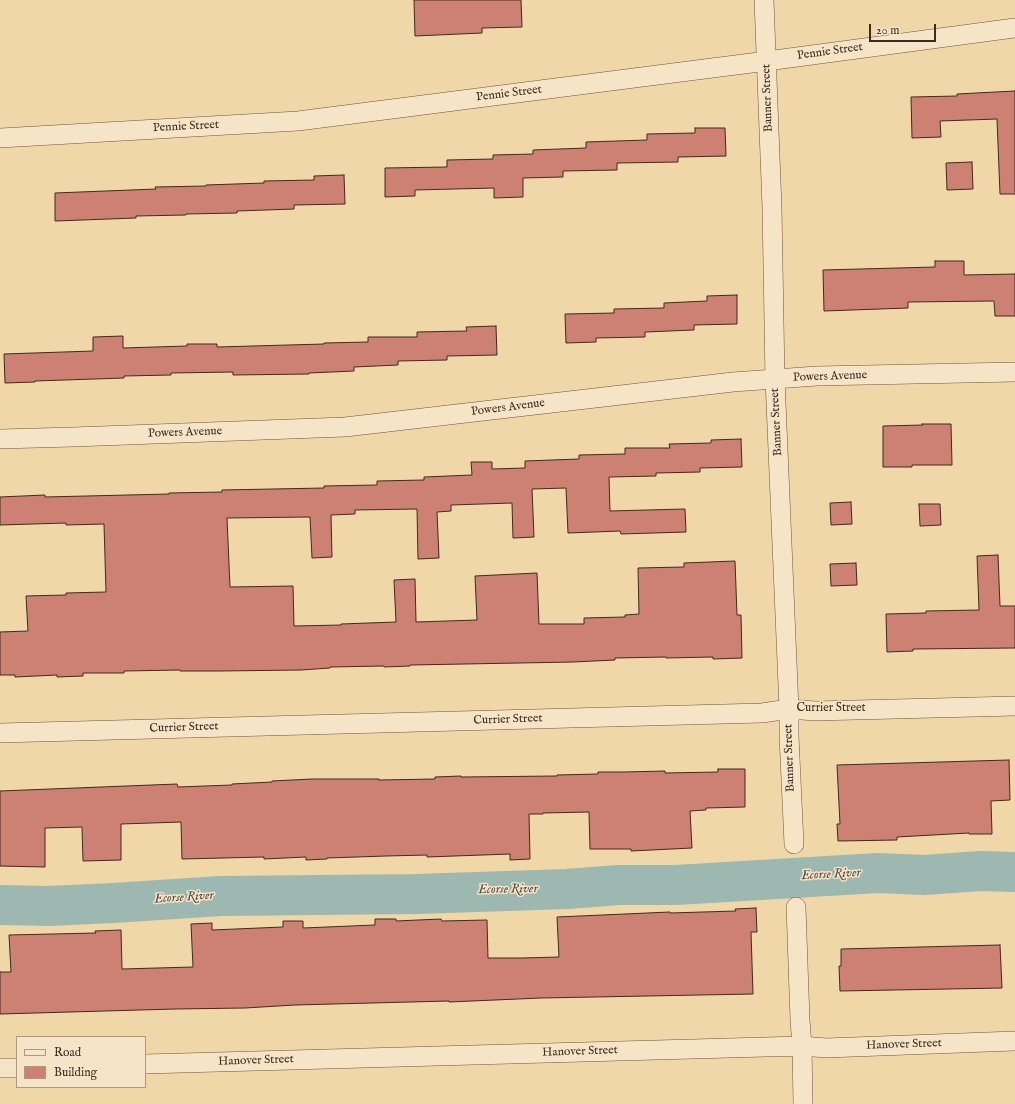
<!DOCTYPE html>
<html>
<head>
<meta charset="utf-8">
<style>
	body { margin:0 }
	#map { position:relative; width:1015px; height:1104px; overflow:hidden; background:#efd7a7; font-family:"IM FELL English",serif }
	canvas { display:block }
	.legend { position:absolute; left:16px; top:1036px; width:130px; height:52px; box-sizing:border-box; background:#f5e5c6; border:1px solid #ac9a84; margin:0; padding:5px 7px; list-style:none; font-size:12px; color:#3e2a22 }
	.legend li { display:flex; align-items:center; gap:8px; height:20px }
	.legend b { width:20px; border:1px solid #ac9a84 }
	.scale { position:absolute; left:869px; top:24px; width:67px; height:18px; box-sizing:border-box; border:2px solid #3e2a22; border-top:0; padding-left:5px; font-size:12px; line-height:14px; white-space:nowrap; color:#3e2a22; -webkit-text-stroke:3px #f5e5c6; paint-order:stroke }
</style>
</head>
<body>
<div id="map">
<canvas width="1015" height="1104"></canvas>
<ul class="legend">
<li><b style="height:5px;background:#f5e5c6"></b>Road</li>
<li><b style="height:11px;background:#cd8172"></b>Building</li>
</ul>
<div class="scale">20 m</div>
</div>
<script>
const c = document.querySelector('canvas').getContext('2d');
c.lineJoin = 'round';
function shape(rows) {
  const path = new Path2D();
  for (const r of rows) {
    path.moveTo(r[0], r[1]);
    for (let i = 2; i < r.length; i += 2) path.lineTo(r[i], r[i + 1]);
  }
  return path;
}
function trace(path, color, width, dash) {
  c.strokeStyle = color;
  c.lineWidth = width;
  c.lineCap = dash ? 'butt' : 'round';
  c.setLineDash(dash || []);
  c.stroke(path);
}
function fillPath(path, color) {
  c.fillStyle = color;
  c.fill(path, 'evenodd');
}
function write(font, color, halo, rows, align = 'center') {
  c.font = font + ' "IM FELL English",serif';
  c.lineWidth = 3;
  c.setLineDash([]);
  c.textBaseline = 'middle';
  c.strokeStyle = halo;
  c.fillStyle = color;
  for (const [text, x, y, turn = 0] of rows) {
    c.save();
    c.translate(x, y);
    c.rotate((+turn || 0) * Math.PI / 180);
    c.textAlign = isNaN(turn) ? turn : align;
    if (halo) c.strokeText(text, 0, 0);
    c.fillText(text, 0, 0);
    c.restore();
  }
}
trace(shape([
	[0,905,49,906,113,903,221,896,416,894,567,889,619,885,676,885,878,873,924,875,981,871,1015,872]
]), '#9db7b1', 40);
const building = shape([
	[414,0,521,0,522,27,482,28,482,33,415,36,414,0],
	[1015,91,1015,194,1000,194,997,119,940,121,941,137,912,138,911,97,957,96,957,94,1015,91],
	[695,128,725,128,726,156,678,157,678,162,617,163,617,170,563,171,563,177,523,178,523,197,494,198,494,188,415,190,415,196,385,197,385,168,447,167,447,160,493,159,493,155,533,154,533,150,586,148,586,142,647,140,647,134,695,133,695,128],
	[972,162,973,189,947,190,946,163,972,162],
	[344,175,345,204,294,205,294,209,237,211,237,213,186,214,186,215,136,216,136,218,55,221,55,193,156,189,155,187,206,186,206,185,264,183,264,181,314,180,314,176,344,175],
	[935,261,964,261,964,275,1015,274,1015,316,995,316,994,301,908,302,908,308,824,311,823,270,935,267,935,261],
	[737,295,737,324,694,325,694,330,645,332,645,337,596,338,596,342,566,343,565,314,614,313,614,309,664,308,664,303,707,301,707,296,737,295],
	[496,326,497,355,447,356,447,360,398,361,398,365,354,367,354,371,309,373,309,374,233,375,233,372,171,373,171,375,124,376,124,378,35,381,35,382,5,383,4,354,93,351,93,337,123,336,123,348,187,346,187,344,217,344,217,347,324,344,324,343,368,342,368,337,417,337,417,332,467,331,466,327,496,326],
	[922,424,951,424,952,465,912,465,912,467,883,467,883,426,923,425,922,424],
	[741,439,742,467,700,468,700,472,656,473,656,476,609,477,610,511,685,509,686,532,621,534,620,531,568,533,566,488,532,489,534,537,513,538,512,503,451,505,451,511,437,512,439,558,418,559,417,509,355,510,355,514,331,515,332,557,312,558,310,517,227,518,230,587,293,586,294,626,341,625,341,624,396,622,394,580,415,579,416,622,477,620,475,576,537,573,539,624,584,624,584,618,625,617,625,615,639,614,638,568,684,567,684,563,735,561,737,615,741,615,742,658,713,659,713,657,666,658,666,657,615,658,615,660,573,662,410,665,410,666,384,667,384,666,330,667,330,668,301,670,220,671,180,671,180,670,124,671,124,673,83,673,83,676,57,677,57,675,15,677,15,675,0,675,0,632,28,631,26,596,66,595,66,593,106,592,104,524,66,525,66,523,0,525,0,497,45,495,45,497,169,494,169,493,222,492,222,490,324,488,324,486,377,485,377,481,424,480,424,477,472,475,471,462,492,462,492,469,525,468,525,461,579,459,579,455,625,454,625,448,670,448,669,444,711,443,711,440,741,439],
	[851,502,852,524,831,525,830,503,851,502],
	[919,504,940,504,941,525,920,526,919,504],
	[998,555,1000,606,1015,606,1015,648,913,649,913,651,887,652,886,614,926,613,926,611,979,610,977,556,998,555],
	[856,563,857,585,831,586,830,564,856,563],
	[1009,760,1010,800,991,801,992,834,969,834,969,833,897,837,897,840,838,841,837,824,840,824,837,765,1009,760],
	[718,769,745,769,745,807,706,808,706,810,690,811,692,848,631,851,631,849,590,849,589,812,543,813,543,814,529,814,530,859,510,860,510,854,427,857,427,855,386,856,327,858,327,859,306,860,306,857,264,859,264,857,182,859,181,822,121,824,121,860,83,861,82,827,45,828,45,867,0,866,0,791,177,784,178,787,232,785,232,784,272,782,272,781,312,779,379,779,379,780,435,779,435,777,461,776,461,777,557,776,557,775,598,774,598,772,624,772,665,771,665,773,718,772,718,769],
	[756,908,757,932,751,932,753,994,541,998,449,1002,449,1001,295,1005,245,1008,175,1009,0,1014,0,972,11,972,9,935,96,933,95,931,121,930,122,969,193,967,191,924,212,923,212,930,283,927,283,921,303,921,303,928,375,925,375,919,396,919,396,921,441,919,442,921,487,920,488,958,522,958,559,957,557,917,670,912,670,913,736,911,735,909,756,908],
	[1000,945,1002,988,840,991,839,966,841,966,841,949,1000,945]
]);
fillPath(building, '#cd8172');
trace(building, '#3e2a22', 1);
const street = shape([
	[764,0,772,208,775,379,789,709,789,736,794,844],
	[0,138,298,121,767,61,1015,28],
	[0,439,73,437,345,427,733,382,817,376,1015,372],
	[0,733,762,713,789,709,815,711,1015,706],
	[796,907,800,1020,802,1046,803,1104],
	[145,1064,802,1046,826,1048,1015,1041],
	[0,1068,17,1068]
]);
trace(street, '#6a5543', 20);
trace(street, '#f5e5c6', 19);
write('12px', '#3e2a22', '#f5e5c6', [
	["Pennie Street",830,52,-8],
	["Pennie Street",509,94,-7],
	["Banner Street",768,98,-92],
	["Pennie Street",186,127,-3],
	["Powers Avenue",830,377,-2],
	["Powers Avenue",508,408,-7],
	["Banner Street",777,422,-93],
	["Powers Avenue",185,433,-2],
	["Currier Street",831,709],
	["Currier Street",508,720,-2],
	["Currier Street",184,728,-2],
	["Banner Street",790,758,-92],
	["Hanover Street",904,1045,-2],
	["Hanover Street",580,1052,-2],
	["Hanover Street",256,1061,-2]
]);
write('italic 13px', '#564d46', '#f5e5c6', [
	["Ecorse River",831,875,-3],
	["Ecorse River",508,890,-1],
	["Ecorse River",184,898,-4]
]);
</script>
</body>
</html>
